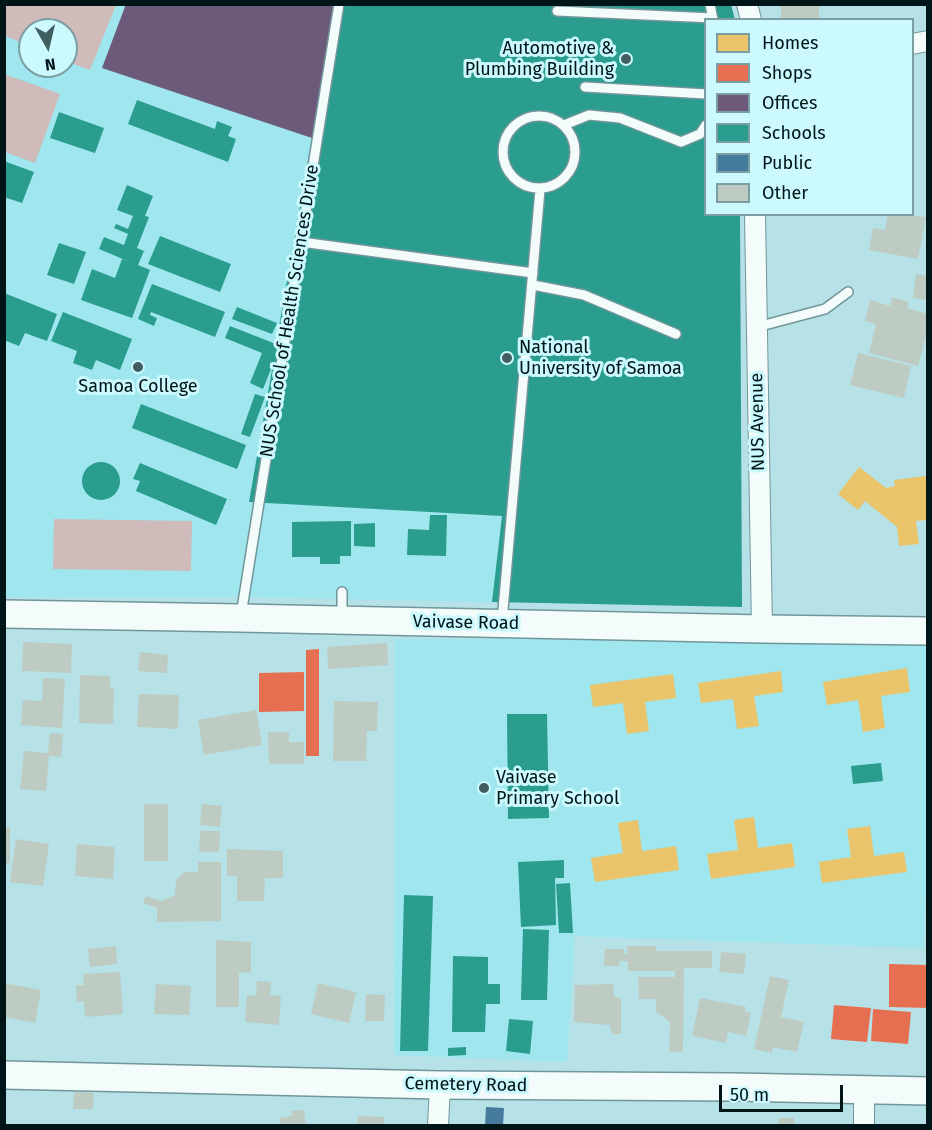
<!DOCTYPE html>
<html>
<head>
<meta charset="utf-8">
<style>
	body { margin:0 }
	#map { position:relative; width:932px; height:1130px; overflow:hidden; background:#b6e2e7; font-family:"Fira Sans",sans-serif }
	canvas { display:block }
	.frame { position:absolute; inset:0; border:6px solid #001517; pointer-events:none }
	.legend { position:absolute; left:704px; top:18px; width:210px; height:198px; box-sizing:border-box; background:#cbf9fe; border:2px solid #7a9ea2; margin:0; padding:8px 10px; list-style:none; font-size:18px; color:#001517 }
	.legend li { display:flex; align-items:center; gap:12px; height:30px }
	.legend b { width:30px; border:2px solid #7a9ea2 }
	.north { position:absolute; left:18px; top:18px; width:60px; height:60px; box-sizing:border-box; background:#cbf9fe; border:2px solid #7a9ea2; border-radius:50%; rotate:172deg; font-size:16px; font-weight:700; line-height:24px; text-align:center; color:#001517 }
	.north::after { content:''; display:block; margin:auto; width:21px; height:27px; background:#405d60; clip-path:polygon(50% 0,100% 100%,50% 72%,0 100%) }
	.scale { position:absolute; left:719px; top:1085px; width:124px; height:27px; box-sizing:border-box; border:3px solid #001517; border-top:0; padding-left:8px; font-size:18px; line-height:21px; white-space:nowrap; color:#001517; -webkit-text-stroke:4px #cbf9fe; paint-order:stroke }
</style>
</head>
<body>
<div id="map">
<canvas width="932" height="1130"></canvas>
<div class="frame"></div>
<ul class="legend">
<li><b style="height:16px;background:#e9c46a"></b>Homes</li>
<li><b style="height:16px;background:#e76f51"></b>Shops</li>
<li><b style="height:16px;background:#6d597a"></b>Offices</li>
<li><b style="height:16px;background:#2a9d8f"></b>Schools</li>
<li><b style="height:16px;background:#457b9d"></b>Public</li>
<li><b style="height:16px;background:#bdcbc3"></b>Other</li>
</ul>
<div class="north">N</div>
<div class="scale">50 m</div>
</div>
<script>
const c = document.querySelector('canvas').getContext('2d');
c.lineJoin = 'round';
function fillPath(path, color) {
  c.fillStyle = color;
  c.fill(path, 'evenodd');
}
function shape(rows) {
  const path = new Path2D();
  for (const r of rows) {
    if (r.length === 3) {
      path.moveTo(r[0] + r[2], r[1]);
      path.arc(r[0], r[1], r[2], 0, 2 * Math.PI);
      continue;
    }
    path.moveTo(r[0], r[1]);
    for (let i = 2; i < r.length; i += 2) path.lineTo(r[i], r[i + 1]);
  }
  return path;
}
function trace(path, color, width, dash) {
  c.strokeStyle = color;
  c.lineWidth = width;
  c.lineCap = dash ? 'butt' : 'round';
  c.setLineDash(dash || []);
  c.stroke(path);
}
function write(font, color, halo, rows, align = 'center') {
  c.font = font + ' "Fira Sans",sans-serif';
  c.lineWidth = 6;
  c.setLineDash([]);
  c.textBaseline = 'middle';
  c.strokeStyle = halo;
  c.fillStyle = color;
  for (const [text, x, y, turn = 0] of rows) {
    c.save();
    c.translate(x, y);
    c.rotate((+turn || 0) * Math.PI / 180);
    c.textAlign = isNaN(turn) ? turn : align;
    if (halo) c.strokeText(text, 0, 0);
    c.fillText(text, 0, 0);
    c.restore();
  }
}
fillPath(shape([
	[4,5,731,5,735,19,706,20,706,214,742,607,232,597,5,597],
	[30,30,66,30,66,66,30,66],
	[927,638,928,832,924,948,575,936,567,1062,394,1055,395,639]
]), '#9fe6ee');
fillPath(shape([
	[5,4,116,4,116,5,90,70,66,61,66,30,30,30,30,46,5,36],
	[4,74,60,94,35,163,5,152],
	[54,519,192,521,191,571,53,569]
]), '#cfbbba');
fillPath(shape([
	[859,467,886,488,895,486,894,480,926,476,928,520,916,521,919,544,899,546,897,527,865,501,858,510,838,494],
	[907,668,910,692,881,696,885,728,863,732,858,700,827,705,823,682],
	[781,671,783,692,754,696,759,726,737,729,733,699,701,703,698,683],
	[673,674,676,698,645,702,649,731,627,734,623,703,593,707,590,685],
	[754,817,758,848,792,843,795,867,711,879,707,854,738,850,734,820],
	[638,820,642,851,676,846,679,870,595,882,591,858,623,853,618,823],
	[870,826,874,856,904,852,907,872,822,883,819,862,851,857,847,829]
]), '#e9c46a');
fillPath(shape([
	[319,649,319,756,306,756,306,650],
	[304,672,304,711,259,712,259,673],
	[889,964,928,965,928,1008,889,1007],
	[834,1005,871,1008,867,1042,831,1039],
	[873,1009,911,1012,908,1044,871,1041]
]), '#e76f51');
fillPath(shape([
	[126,4,340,4,327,52,312,138,102,68]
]), '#6d597a');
fillPath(shape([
	[340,4,731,4,735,20,706,20,706,214,740,214,742,607,492,602,502,516,249,502,273,364,263,389,250,383,262,353,225,338,230,326,276,344,327,52],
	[137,100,215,129,217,121,232,127,228,136,236,139,228,162,128,124],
	[59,112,104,128,95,153,50,138],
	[4,161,34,172,22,203,4,197],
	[127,185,153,196,145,216,149,217,137,248,144,251,138,265,150,270,132,318,81,300,92,269,115,278,122,259,130,262,99,249,104,237,124,245,128,234,114,228,116,224,128,229,133,216,117,210],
	[160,236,231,264,220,292,148,264],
	[59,243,86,252,74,284,47,275],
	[152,284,225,312,215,337,151,312,150,315,157,318,154,326,138,319],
	[4,293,57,314,47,341,25,333,19,346,4,340],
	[237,307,277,323,272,334,232,319],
	[63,312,132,339,120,370,96,360,92,370,73,363,77,351,51,341],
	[255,394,265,397,250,437,241,434],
	[141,404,246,445,237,469,132,428],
	[101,481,19],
	[140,463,227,499,216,525,136,491,140,481,133,479],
	[430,515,447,515,446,556,407,555,408,529,429,530],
	[351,521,351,556,340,556,340,564,320,564,320,557,292,557,292,522],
	[375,523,375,547,354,546,354,524],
	[507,714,547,714,549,818,508,819],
	[881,763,883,781,853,784,851,766],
	[564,860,564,878,555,878,556,925,521,927,518,862],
	[570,883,573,933,559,933,556,884],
	[404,895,433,896,428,1051,400,1051],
	[523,929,549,930,547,1000,521,1000],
	[453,956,488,957,488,984,500,984,500,1004,486,1004,485,1032,452,1032],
	[509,1019,533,1021,530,1054,506,1051],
	[466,1047,466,1055,448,1056,448,1048]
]), '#2a9d8f');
fillPath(shape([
	[486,1107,504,1108,503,1126,485,1126]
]), '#457b9d');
fillPath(shape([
	[781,4,819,4,819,20,781,20],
	[888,214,926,217,918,259,869,250,873,228,885,230],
	[916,274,928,276,928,300,913,298],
	[892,297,909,302,907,308,928,314,928,329,918,366,869,353,876,324,865,321,870,300,890,306],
	[858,353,911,366,904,398,850,385],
	[23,642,72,644,71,673,22,671],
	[387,643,388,665,328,669,327,647],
	[140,652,168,655,167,673,138,671],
	[80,675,110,676,110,687,114,687,113,724,79,723],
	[43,678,65,679,62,728,21,725,23,700,42,701],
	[139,694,179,695,178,729,137,727],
	[334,701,378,702,377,731,367,731,366,761,333,761],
	[256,710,262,745,204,755,198,720],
	[268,732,289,732,289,742,304,742,304,764,269,764],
	[50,733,63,734,61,757,49,756,46,791,20,789,24,751,48,753],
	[144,804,168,804,168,861,144,861],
	[202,804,222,806,220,827,200,825],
	[4,827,10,827,10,863,4,863],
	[200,831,220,831,219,852,199,852],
	[16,839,49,844,43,886,10,882],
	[77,844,115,847,113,879,75,876],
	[227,849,283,851,283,878,265,878,264,901,237,901,237,876,227,876],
	[198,862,221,862,221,921,157,922,157,908,143,903,146,896,161,901,175,895,176,880,185,872,198,872],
	[216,940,251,942,251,973,239,972,239,1007,216,1007],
	[116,946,117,964,90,967,88,949],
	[627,946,656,946,656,951,712,951,712,968,684,968,683,1052,669,1052,670,1022,656,1012,656,999,639,999,638,977,675,977,675,971,628,971,628,961,619,961,619,966,604,966,605,949,624,949,624,954,627,953],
	[721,952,746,954,744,974,719,972],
	[120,972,123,1014,85,1017,84,1001,77,1002,76,985,84,985,83,974],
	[770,976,789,980,781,1017,804,1022,797,1052,773,1047,772,1053,754,1049],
	[257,981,271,982,270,995,281,996,279,1025,245,1022,247,995,256,996],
	[4,983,41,990,35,1023,4,1017],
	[318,983,356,992,349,1023,311,1014],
	[156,984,191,986,189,1015,154,1014],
	[613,984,614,997,621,998,621,1034,612,1034,610,1025,574,1022,575,985],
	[366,994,385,995,384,1021,365,1021],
	[700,998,746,1007,745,1012,751,1013,746,1036,728,1032,726,1043,692,1036],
	[74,1092,94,1093,93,1109,73,1109],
	[304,1110,306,1126,280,1126,279,1118,292,1116,291,1111],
	[358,1116,384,1117,384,1126,357,1126],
	[779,1118,794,1118,794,1126,778,1126]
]), '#bdcbc3');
const lane = shape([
	[710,4,713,20],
	[557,11,713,18],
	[585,87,706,94],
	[539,152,36],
	[564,125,589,115,620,118,681,142,700,134,706,125],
	[301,242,533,273],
	[533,285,584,295,676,334],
	[757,327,825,309,848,292],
	[241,615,339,4],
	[342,618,342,592],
	[502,621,540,190]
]);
const street = shape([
	[747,4,751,20],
	[912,44,928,41],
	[755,214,762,629],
	[438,1126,440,1085],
	[864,1126,864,1090]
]);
const secondary = shape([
	[4,614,240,618,762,629,928,631],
	[4,1075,440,1085,734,1087,928,1091]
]);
trace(lane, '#71969a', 12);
trace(street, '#71969a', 22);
trace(secondary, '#71969a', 30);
trace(lane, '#f4fbfb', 9);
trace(street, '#f4fbfb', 20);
trace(secondary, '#f4fbfb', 27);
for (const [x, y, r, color] of [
	[626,59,6,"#405d60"],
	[507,358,6,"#405d60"],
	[138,367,6,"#405d60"],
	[484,788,6,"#405d60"]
]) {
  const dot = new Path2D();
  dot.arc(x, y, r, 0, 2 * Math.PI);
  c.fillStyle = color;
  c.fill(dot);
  trace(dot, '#cbf9fe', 2);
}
write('18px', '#001517', '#cbf9fe', [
	["Automotive &",614,49,"right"],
	["Plumbing Building",614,70,"right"],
	["National",519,348],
	["University of Samoa",519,369],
	["Samoa College",138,387,"center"],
	["Vaivase",496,778],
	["Primary School",496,799]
], 'left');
write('18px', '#001517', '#cbf9fe', [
	["NUS School of Health Sciences Drive",290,311,-81],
	["NUS Avenue",758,422,-91],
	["Vaivase Road",466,623,1],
	["Cemetery Road",466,1085,1]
]);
</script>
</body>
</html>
